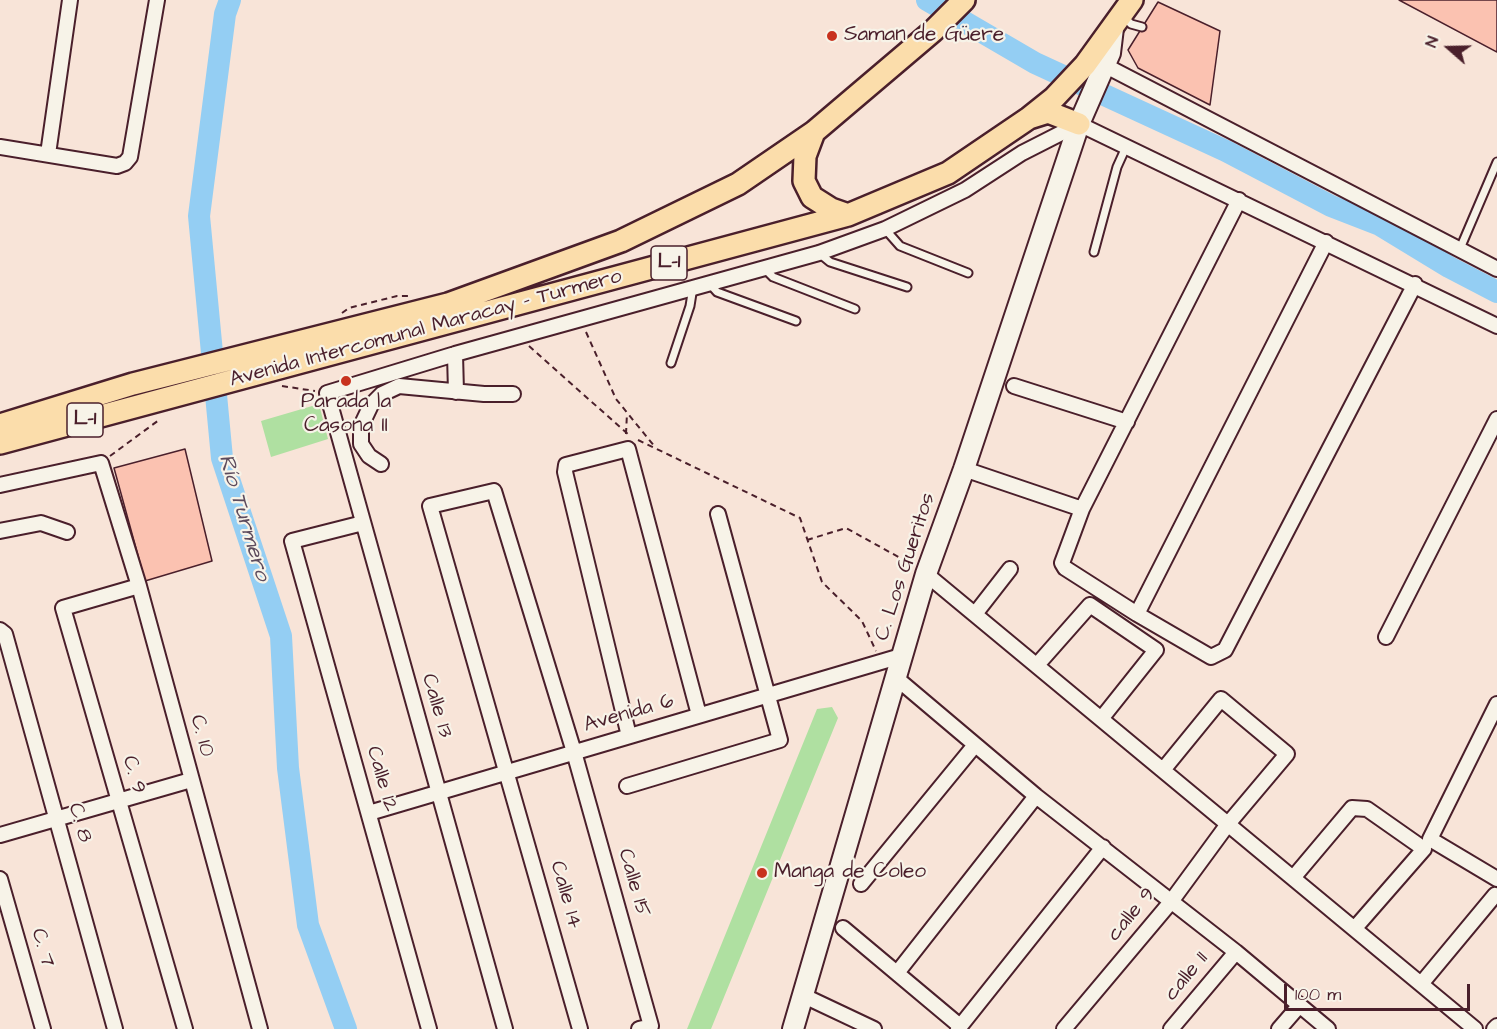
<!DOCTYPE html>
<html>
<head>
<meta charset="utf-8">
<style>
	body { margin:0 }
	#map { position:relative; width:1497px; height:1029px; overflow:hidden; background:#f8e4d8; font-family:"Architects Daughter",sans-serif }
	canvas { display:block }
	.north { position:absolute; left:1419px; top:18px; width:60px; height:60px; -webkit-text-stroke:4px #f7f3e8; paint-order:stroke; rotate:290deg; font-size:16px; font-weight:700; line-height:24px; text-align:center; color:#4a1f2b }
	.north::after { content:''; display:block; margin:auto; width:21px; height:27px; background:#4a1f2b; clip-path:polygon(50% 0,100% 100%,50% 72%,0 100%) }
	.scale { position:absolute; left:1284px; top:984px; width:186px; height:27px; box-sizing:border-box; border:3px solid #4a1f2b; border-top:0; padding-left:8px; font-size:18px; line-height:21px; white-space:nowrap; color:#4a1f2b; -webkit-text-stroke:4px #f7f3e8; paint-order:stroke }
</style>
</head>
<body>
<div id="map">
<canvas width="1497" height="1029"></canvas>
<div class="north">N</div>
<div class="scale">100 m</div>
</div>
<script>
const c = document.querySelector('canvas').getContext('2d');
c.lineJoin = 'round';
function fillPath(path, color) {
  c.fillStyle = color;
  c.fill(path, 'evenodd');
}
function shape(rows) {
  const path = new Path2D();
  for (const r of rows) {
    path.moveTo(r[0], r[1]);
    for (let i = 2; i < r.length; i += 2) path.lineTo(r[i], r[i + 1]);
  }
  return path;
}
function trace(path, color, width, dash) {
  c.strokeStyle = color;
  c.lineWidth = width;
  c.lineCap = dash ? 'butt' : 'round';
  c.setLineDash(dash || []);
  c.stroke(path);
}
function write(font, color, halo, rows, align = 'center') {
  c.font = font + ' "Architects Daughter",sans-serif';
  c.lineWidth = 4.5;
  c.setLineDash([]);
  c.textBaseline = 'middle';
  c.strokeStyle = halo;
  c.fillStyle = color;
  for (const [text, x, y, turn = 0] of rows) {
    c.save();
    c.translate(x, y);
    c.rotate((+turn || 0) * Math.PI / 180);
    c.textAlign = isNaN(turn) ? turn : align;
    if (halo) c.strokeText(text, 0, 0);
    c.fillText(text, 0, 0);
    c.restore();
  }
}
fillPath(shape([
	[319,404,328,439,271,457,261,421],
	[832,707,838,718,711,1029,687,1029,817,709]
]), '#afe0a1');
trace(shape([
	[230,0,225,14,199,216,222,458,281,636,288,768,308,925,346,1029],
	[927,0,1035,63,1226,151,1331,206,1380,225,1449,267,1497,292]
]), '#94cef3', 22);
const building = shape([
	[1399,0,1497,0,1497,52,1399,0],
	[1158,2,1220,31,1210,105,1138,68,1128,50,1158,2],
	[185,449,212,561,145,581,114,468,185,449]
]);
fillPath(building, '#fbc2b1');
trace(building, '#4a1f2b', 1.5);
const lane = shape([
	[1124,17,1131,24,1142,27],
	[885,229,900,246,968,273],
	[1459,251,1497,162],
	[1094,252,1117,167,1127,145],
	[819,253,830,262,907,287],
	[764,268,773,277,855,309],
	[709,283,717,292,796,321],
	[671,363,690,306,693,287]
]);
const street = shape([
	[1106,66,1497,269],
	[0,147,117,166,125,163,130,157,157,0],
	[48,154,70,0],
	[1239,200,1082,509,1062,563,1065,568,1137,614,1211,657,1225,650,1415,284],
	[455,354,456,392],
	[1014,386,1127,422],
	[381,464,369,456,361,444,361,426,371,405,382,394,399,386,484,394,513,394],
	[964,469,1082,509],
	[0,485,101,463,139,586,260,1029],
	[363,523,292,541,429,1029],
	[0,531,41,523,67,532],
	[926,574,1475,1029],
	[139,586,63,608,185,1029],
	[975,614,1010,569],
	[1137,614,1326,242],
	[0,630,5,634,115,1029],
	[1386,637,1497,419],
	[1037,665,1090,605,1156,650,1101,719],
	[895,677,1036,796,1236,952,1328,1029],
	[1497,704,1430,839,1497,879],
	[629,736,565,472,566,465,628,449,699,715],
	[627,786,780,740,718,514],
	[369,813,901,656],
	[0,835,191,780],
	[1293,878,1352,808,1367,809,1424,849,1355,928],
	[0,879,43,1029],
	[861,884,975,745],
	[843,928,960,1026],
	[897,973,1036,796],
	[1421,984,1495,895,1497,896],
	[802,995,874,1029],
	[505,1029,327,393,455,354,819,253,885,229,965,190,1022,153,1079,124,1497,326],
	[580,1029,430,506,494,491,574,752,651,1026,639,1029],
	[958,1029,1103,847],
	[1064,1029,1170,903,1228,824,1287,754,1221,699,1163,770],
	[1171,1029,1236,952],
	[1279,1029,1299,1006],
	[1494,1029,1497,1026]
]);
const secondary = shape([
	[793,1029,926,574,964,469,1079,124,1110,53,1113,28]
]);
const primary = shape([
	[1029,118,1048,112,1079,124],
	[814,132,805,156,804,181,812,197,831,209,848,215],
	[0,425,133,384,448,304,621,241,738,184,814,132,933,31,964,0],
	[0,443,848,215,948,173,1029,118,1054,98,1085,65,1132,0]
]);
trace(lane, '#4a1f2b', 11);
trace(street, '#4a1f2b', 18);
trace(secondary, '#4a1f2b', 24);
trace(primary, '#4a1f2b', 26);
trace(shape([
	[342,313,349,308,397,296,409,296],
	[586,332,616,399,655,447],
	[529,346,630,436],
	[282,386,315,391],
	[626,434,627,413],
	[638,440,800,518,822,582,862,621,876,651],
	[110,456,159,420],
	[807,540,846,528,913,565]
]), '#4a1f2b', 2, [6, 4.5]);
trace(lane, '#f7f3e8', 7);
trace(street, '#f7f3e8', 14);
trace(secondary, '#f7f3e8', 20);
trace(primary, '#fbddab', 21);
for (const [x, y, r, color] of [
	[832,36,6,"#c8321e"],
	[346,381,6,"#c8321e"],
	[762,873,6,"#c8321e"]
]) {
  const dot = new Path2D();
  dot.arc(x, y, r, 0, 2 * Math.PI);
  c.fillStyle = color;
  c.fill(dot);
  trace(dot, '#f7f3e8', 2);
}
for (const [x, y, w] of [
	[669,263,36],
	[85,420,36]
]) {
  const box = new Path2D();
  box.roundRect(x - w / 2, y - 17, w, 34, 4.5);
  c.fillStyle = '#f7f3e8';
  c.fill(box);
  trace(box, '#4a1f2b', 1.5);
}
write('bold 20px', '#4a1f2b', null, [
	["L-1",669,263],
	["L-1",85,420]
]);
write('21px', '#4a1f2b', '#f7f3e8', [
	["Saman de Güere",844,36],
	["Parada la",346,403,"center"],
	["Casona II",346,427,"center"],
	["Manga de Coleo",774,873]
], 'left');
write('21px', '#4a1f2b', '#f7f3e8', [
	["Avenida Intercomunal Maracay - Turmero",426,329,-15],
	["C. Los Gueritos",906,567,-72],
	["Calle 13",436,706,74],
	["Avenida 6",629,714,-16],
	["C. 10",201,736,75],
	["C. 9",133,775,74],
	["Calle 12",381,779,74],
	["C. 8",79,823,74],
	["Calle 15",633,883,74],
	["Calle 14",565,895,74],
	["calle 9",1132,915,-50],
	["C. 7",42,948,74],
	["calle 11",1187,977,-50]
]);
write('italic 22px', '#5c4b5d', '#f7f3e8', [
	["Río Turmero",243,518,73]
]);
</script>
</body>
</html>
